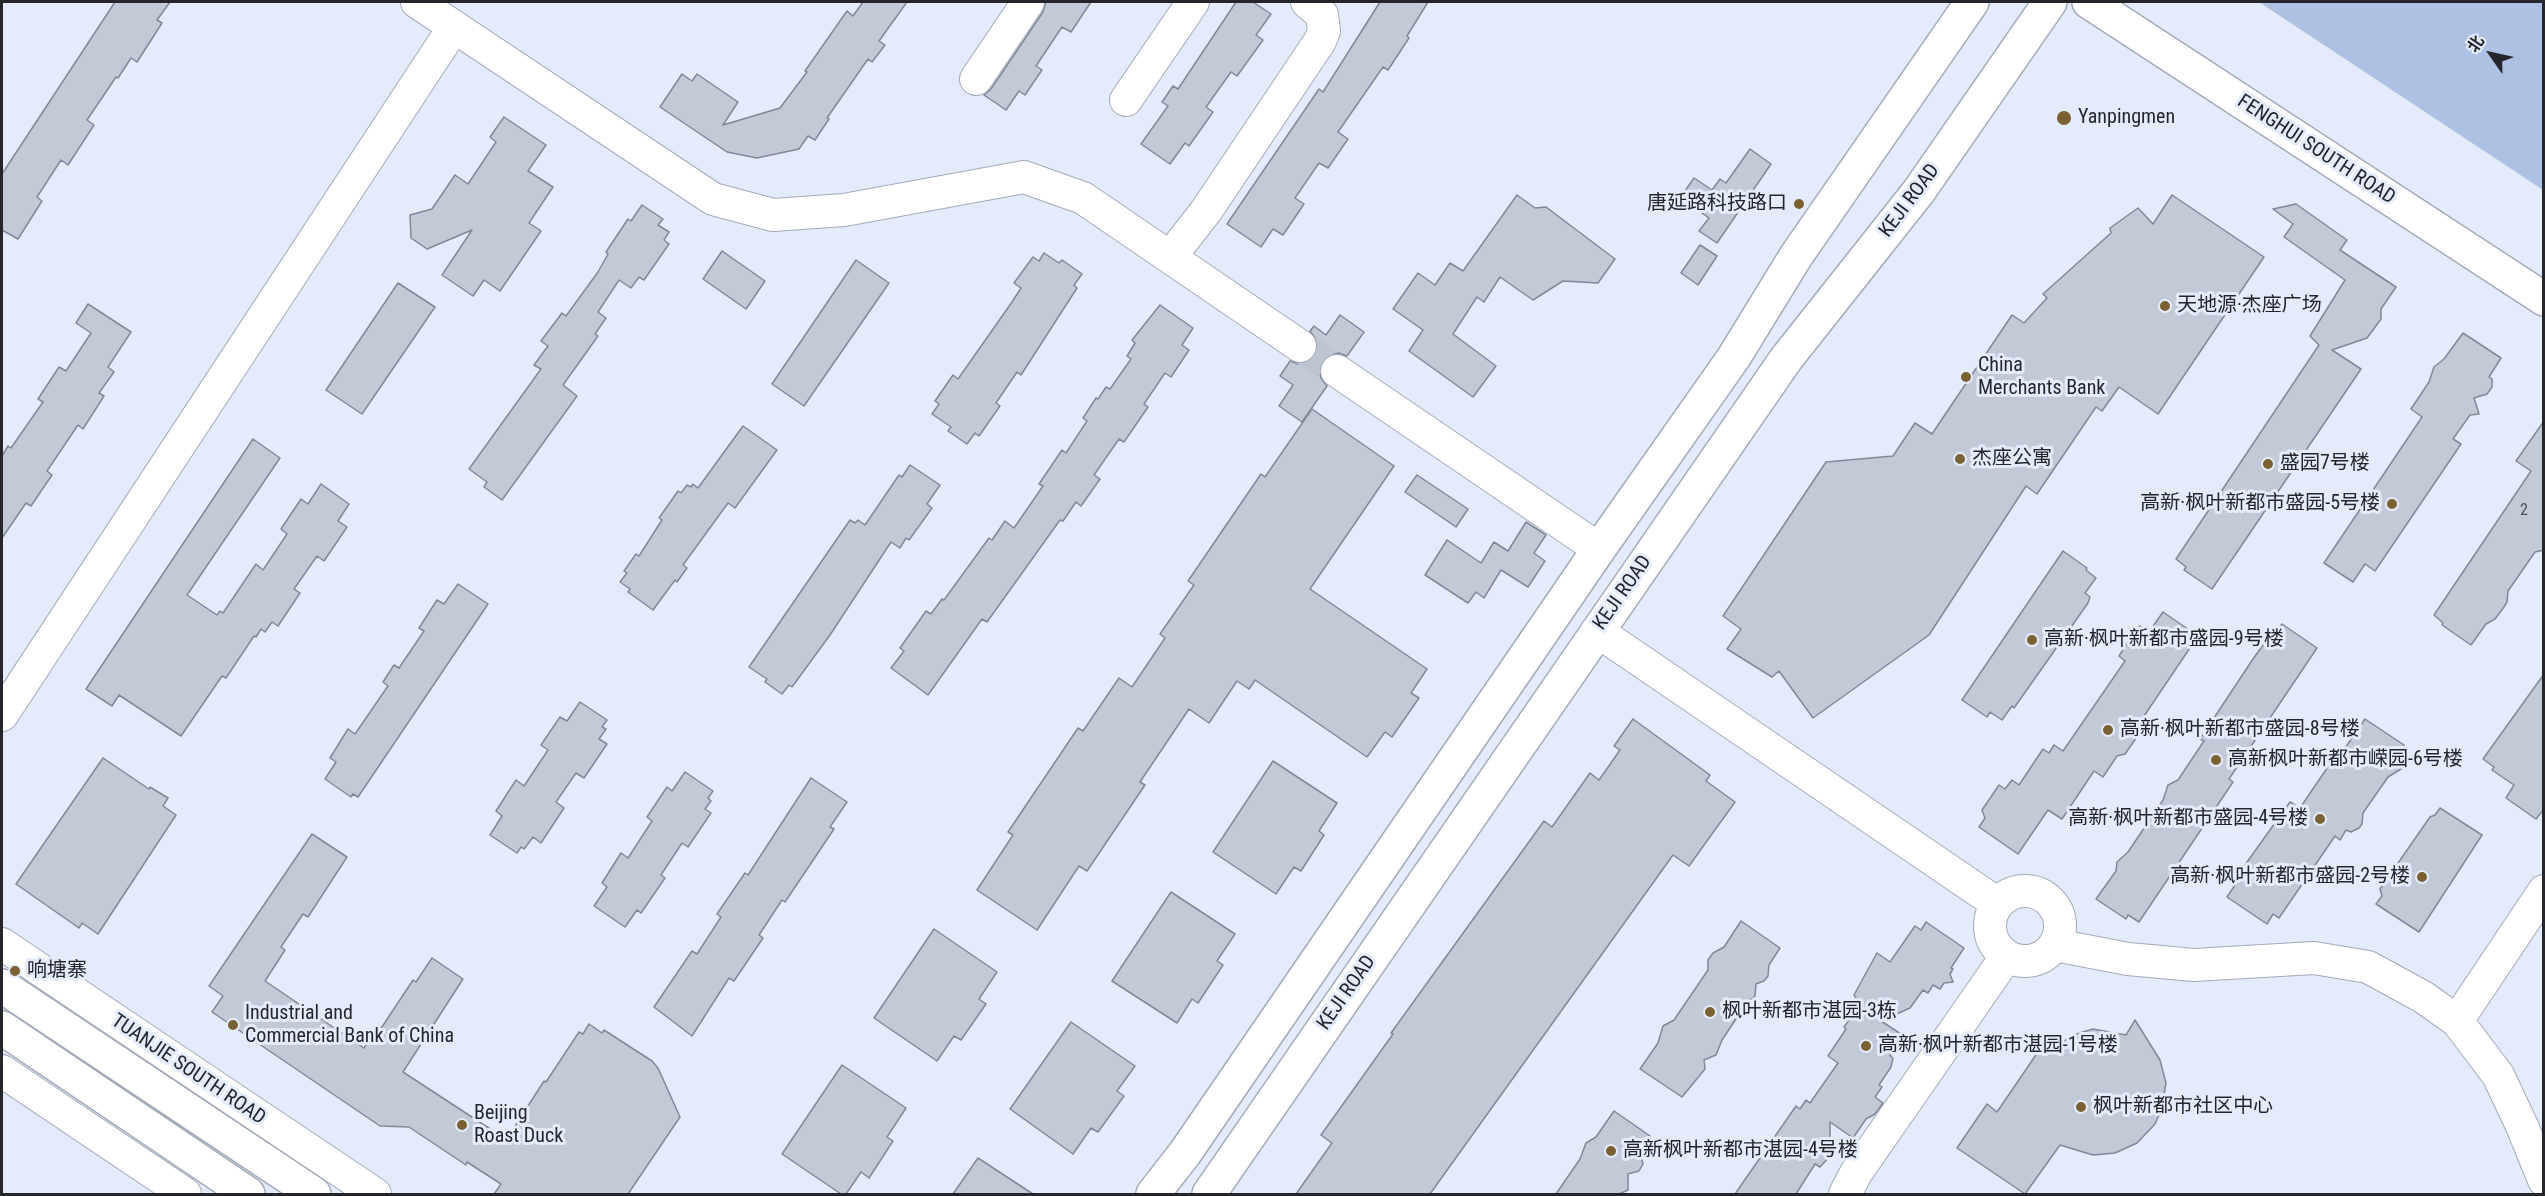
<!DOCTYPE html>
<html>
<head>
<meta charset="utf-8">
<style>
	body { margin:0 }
	#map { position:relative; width:2545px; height:1196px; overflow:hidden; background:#e4ecfb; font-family:"Roboto Condensed","Noto Sans SC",sans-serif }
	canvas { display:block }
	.frame { position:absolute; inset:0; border:3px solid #24262c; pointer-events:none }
	.north { position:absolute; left:2461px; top:24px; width:60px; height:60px; -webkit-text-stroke:4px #e4ecfb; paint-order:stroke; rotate:304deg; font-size:16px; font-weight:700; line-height:24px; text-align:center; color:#24262c }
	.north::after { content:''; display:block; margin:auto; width:21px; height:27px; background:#24262c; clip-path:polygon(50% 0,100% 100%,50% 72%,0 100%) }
</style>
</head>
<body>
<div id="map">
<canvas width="2545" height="1196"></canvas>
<div class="frame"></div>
<div class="north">北</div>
</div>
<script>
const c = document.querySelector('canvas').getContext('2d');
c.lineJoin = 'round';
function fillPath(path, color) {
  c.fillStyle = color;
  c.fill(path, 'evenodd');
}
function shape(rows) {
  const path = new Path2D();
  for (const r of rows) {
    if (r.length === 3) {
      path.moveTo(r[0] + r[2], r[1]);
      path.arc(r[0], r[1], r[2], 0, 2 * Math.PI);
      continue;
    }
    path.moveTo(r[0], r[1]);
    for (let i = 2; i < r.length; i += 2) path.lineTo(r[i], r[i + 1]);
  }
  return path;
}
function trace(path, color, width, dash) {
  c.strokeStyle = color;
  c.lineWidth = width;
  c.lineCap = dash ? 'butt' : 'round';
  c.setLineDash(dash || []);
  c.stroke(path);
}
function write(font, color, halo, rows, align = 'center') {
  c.font = font + ' "Roboto Condensed","Noto Sans SC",sans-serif';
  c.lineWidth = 6;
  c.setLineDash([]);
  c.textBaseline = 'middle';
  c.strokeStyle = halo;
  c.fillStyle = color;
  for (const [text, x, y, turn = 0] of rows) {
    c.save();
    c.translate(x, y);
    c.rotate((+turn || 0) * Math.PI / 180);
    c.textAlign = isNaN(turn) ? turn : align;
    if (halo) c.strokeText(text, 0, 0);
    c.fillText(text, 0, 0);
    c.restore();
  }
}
fillPath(shape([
	[2259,2,2543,2,2543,190]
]), '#afc1e3');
const building = shape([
	[115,2,170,2,157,20,162,23,137,62,131,58,118,78,116,77,87,120,94,125,68,165,61,160,37,197,42,201,18,239,2,230,2,174,115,2],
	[863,2,907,2,879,41,885,45,872,62,868,59,827,118,829,119,815,140,808,136,799,149,757,158,727,152,660,107,682,74,692,81,697,74,738,102,723,125,780,108,807,72,805,71,847,11,853,16,863,2],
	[1046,2,1091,2,1071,32,1062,27,1036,66,1042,70,1025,95,1019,91,1006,110,984,95,991,89,1043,12,1046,2],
	[1236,2,1253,2,1271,14,1256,35,1263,40,1237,76,1231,72,1206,107,1213,112,1189,146,1185,143,1170,164,1141,144,1168,106,1162,102,1173,86,1178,89,1236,2],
	[1380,2,1428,2,1407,36,1409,38,1388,70,1383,67,1338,132,1348,139,1328,168,1319,163,1295,198,1304,204,1283,235,1273,229,1261,247,1227,224,1319,89,1323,92,1380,2],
	[504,117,546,145,528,171,553,187,529,223,541,231,500,291,484,280,473,296,442,275,472,230,427,249,411,238,410,215,432,209,455,175,468,184,496,142,490,137,504,117],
	[1750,149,1771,164,1717,243,1699,231,1709,218,1680,198,1694,178,1712,190,1720,179,1726,183,1750,149],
	[1517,195,1535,208,1546,207,1615,259,1598,283,1563,281,1533,300,1500,277,1484,302,1477,297,1453,334,1496,366,1473,397,1409,351,1423,330,1393,309,1418,273,1435,285,1450,263,1463,271,1517,195],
	[2172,195,2264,257,2158,414,2119,387,2102,411,2096,407,2037,494,2026,486,1929,635,1813,718,1779,671,1772,677,1727,649,1741,629,1723,616,1826,462,1893,456,1915,423,1932,434,2012,315,2024,323,2047,298,2043,294,2111,233,2110,228,2138,208,2153,224,2172,195],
	[2296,204,2347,240,2340,250,2396,287,2381,309,2381,319,2367,338,2332,350,2361,369,2212,589,2184,570,2186,567,2176,559,2319,345,2310,336,2345,280,2284,237,2293,224,2273,209,2296,204],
	[642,205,663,219,658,225,669,232,664,240,669,244,644,280,639,277,631,288,619,280,598,312,606,318,595,334,598,336,563,385,577,396,502,500,484,487,487,482,469,469,541,369,534,365,548,346,541,341,562,313,566,316,598,272,608,254,606,252,628,219,631,221,642,205],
	[1700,245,1717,256,1698,285,1681,273,1700,245],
	[722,251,765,281,746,309,703,279,722,251],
	[1044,253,1059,263,1062,260,1082,274,1074,285,1077,288,1021,375,1017,372,996,403,1000,406,979,436,975,433,967,444,948,431,951,427,932,414,939,404,935,401,953,375,958,379,1012,302,1021,288,1014,283,1033,257,1039,261,1044,253],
	[856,260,889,283,804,406,772,384,856,260],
	[398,283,435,307,362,414,326,390,398,283],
	[88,304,131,332,108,367,114,372,99,393,104,396,83,429,78,425,47,471,52,475,31,506,26,503,2,538,2,456,8,446,11,448,43,402,38,399,59,367,66,371,91,333,76,323,88,304],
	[1160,305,1193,328,1182,345,1189,350,1171,377,1165,373,1144,404,1148,407,1124,442,1119,439,1094,475,1100,479,1081,506,1076,502,1063,521,1060,520,987,622,982,619,928,695,891,668,904,651,900,648,926,611,931,614,942,599,944,600,989,538,992,540,1005,521,1014,528,1043,486,1039,484,1062,450,1066,453,1087,421,1083,418,1096,398,1098,399,1106,387,1110,389,1131,359,1127,356,1135,343,1132,340,1160,305],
	[1340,315,1364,332,1347,356,1339,353,1330,355,1322,361,1319,369,1321,378,1327,386,1302,422,1279,406,1293,385,1280,376,1290,361,1298,364,1307,362,1315,356,1318,347,1316,339,1310,331,1314,326,1326,335,1340,315],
	[2463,333,2501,358,2489,377,2492,379,2492,387,2487,394,2474,398,2479,414,2470,415,2453,439,2461,444,2375,571,2365,564,2353,582,2324,563,2422,417,2411,409,2429,382,2434,367,2444,359,2463,333],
	[1312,409,1394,466,1310,589,1427,669,1411,693,1419,698,1392,737,1385,732,1367,757,1255,680,1249,689,1237,681,1209,723,1189,709,1140,782,1145,785,1087,871,1079,866,1037,930,977,890,1013,835,1008,832,1078,728,1083,731,1119,678,1132,687,1165,638,1160,634,1194,585,1188,581,1261,474,1265,477,1312,409],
	[2544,421,2544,550,2535,552,2508,591,2507,602,2504,607,2495,619,2486,624,2471,645,2442,625,2443,623,2434,615,2531,471,2516,461,2544,421],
	[743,426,777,450,735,508,728,503,683,565,687,568,677,582,675,580,653,610,628,592,630,589,620,582,627,573,624,571,636,554,639,556,662,520,659,518,678,491,681,493,687,485,691,487,693,484,698,488,743,426],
	[253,439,280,458,187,595,217,615,220,611,223,613,256,564,263,570,287,534,281,529,301,499,308,504,321,484,349,504,338,521,347,527,324,561,317,556,294,589,300,593,278,626,272,622,265,632,261,629,256,637,254,636,226,678,222,676,181,736,119,695,112,706,86,689,253,439],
	[910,465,940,485,927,504,932,508,909,540,906,538,900,548,891,542,830,635,792,687,789,685,782,694,765,682,767,679,749,667,850,520,855,523,858,520,865,525,899,475,902,477,910,465],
	[1417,475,1468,509,1456,527,1405,492,1417,475],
	[1526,522,1546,535,1534,553,1545,561,1528,587,1501,570,1484,598,1476,592,1468,603,1425,575,1447,540,1481,563,1494,542,1508,551,1526,522],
	[2063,551,2087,568,2086,570,2096,578,2085,593,2090,597,2088,603,2014,708,2012,706,2002,720,1990,712,1987,717,1962,700,2063,551],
	[458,584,488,604,358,797,353,794,351,797,325,779,336,762,330,758,348,729,355,734,388,686,383,682,394,665,399,668,424,631,419,628,437,600,444,604,458,584],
	[2163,612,2198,636,2138,725,2139,734,2125,754,2117,756,2103,777,2094,771,2062,819,2048,810,2018,854,1979,827,1985,818,1982,810,1999,785,2005,789,2012,780,2019,785,2043,749,2049,753,2054,745,2063,751,2125,661,2119,656,2129,640,2140,626,2149,632,2163,612],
	[2282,624,2317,648,2229,779,2233,782,2139,922,2128,915,2126,919,2096,899,2116,871,2117,862,2128,852,2163,800,2168,785,2178,780,2204,741,2200,739,2253,659,2268,638,2271,640,2282,624],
	[2544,674,2544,809,2536,819,2506,798,2514,785,2492,770,2494,767,2483,759,2544,674],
	[580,702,607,720,602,727,606,729,599,739,607,744,584,778,576,773,556,802,564,808,541,843,533,837,524,849,521,847,517,853,490,835,502,816,496,811,516,780,524,786,548,750,541,745,560,717,567,721,580,702],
	[1633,719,1710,775,1706,781,1735,802,1689,866,1673,855,1430,1194,1296,1194,1332,1143,1321,1135,1393,1034,1391,1033,1544,821,1552,827,1590,773,1599,780,1620,750,1614,746,1633,719],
	[2365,719,2404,745,2397,755,2400,758,2401,769,2388,777,2363,813,2362,824,2359,828,2351,832,2346,830,2340,840,2335,836,2279,918,2273,914,2267,924,2227,897,2235,885,2232,883,2290,802,2300,808,2340,749,2343,751,2365,719],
	[103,758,149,789,150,787,168,798,163,806,176,815,98,934,82,923,79,928,16,884,103,758],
	[1273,761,1337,803,1319,831,1324,835,1301,871,1294,867,1276,894,1213,852,1273,761],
	[685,772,713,791,708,798,711,801,705,809,711,813,688,847,682,843,661,875,665,878,641,913,637,910,625,927,594,906,607,887,602,883,621,853,628,858,652,821,647,817,667,787,672,791,685,772],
	[811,778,847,802,830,827,834,829,785,902,782,900,759,935,763,938,734,981,729,978,692,1036,654,1007,692,951,697,954,721,917,717,914,745,873,748,875,811,778],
	[2440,808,2482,835,2419,932,2376,904,2382,896,2380,889,2430,817,2435,815,2440,808],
	[312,834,347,857,308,917,303,914,281,947,285,950,265,981,364,1048,369,1040,372,1042,413,980,416,982,432,958,463,979,403,1072,504,1138,508,1132,510,1134,544,1081,546,1082,579,1032,583,1034,589,1024,602,1033,604,1030,652,1061,658,1068,680,1117,628,1194,494,1194,501,1184,467,1162,466,1165,409,1127,380,1126,212,1012,223,996,209,986,312,834],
	[1171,892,1235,934,1217,961,1223,965,1198,1003,1192,999,1177,1023,1112,981,1171,892],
	[1741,921,1780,948,1769,965,1768,976,1764,981,1756,984,1755,996,1746,1004,1722,1040,1716,1055,1704,1060,1705,1069,1682,1097,1640,1069,1658,1043,1663,1026,1674,1020,1708,970,1708,960,1713,953,1724,947,1741,921],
	[1926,922,1964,948,1951,968,1953,969,1950,974,1953,982,1944,983,1940,989,1933,985,1928,993,1923,990,1910,1008,1881,1021,1904,1036,1890,1056,1893,1058,1891,1067,1879,1085,1882,1087,1875,1097,1883,1103,1875,1114,1866,1119,1853,1138,1830,1122,1830,1156,1820,1167,1815,1164,1796,1194,1735,1194,1796,1106,1800,1109,1806,1100,1810,1103,1838,1063,1828,1056,1846,1029,1844,1027,1856,1010,1850,1006,1856,998,1854,995,1877,953,1890,962,1915,926,1921,930,1926,922],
	[934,929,997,972,979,999,986,1004,961,1040,954,1036,937,1061,874,1018,934,929],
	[2135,1020,2160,1060,2166,1083,2161,1111,2155,1124,2137,1143,2115,1153,2093,1155,2060,1145,2025,1194,1957,1148,1987,1104,1997,1112,2042,1046,2053,1052,2070,1036,2093,1029,2126,1035,2135,1020],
	[1071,1022,1135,1066,1117,1091,1124,1096,1098,1132,1091,1128,1073,1154,1010,1109,1071,1022],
	[842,1065,906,1108,887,1137,893,1141,869,1178,861,1172,846,1194,841,1194,782,1154,842,1065],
	[1614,1111,1650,1136,1638,1154,1641,1156,1643,1164,1639,1171,1628,1174,1628,1190,1619,1194,1556,1194,1580,1159,1586,1143,1596,1137,1614,1111],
	[978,1158,1033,1194,953,1194,978,1158]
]);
fillPath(building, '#c2cad8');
trace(building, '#818996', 1.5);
trace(shape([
	[1300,346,1337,371]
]), '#bec4d2', 32, [32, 16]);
const minor = shape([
	[417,2,713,199,773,215,844,210,1024,177,1083,198,1300,346],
	[976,79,1028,2],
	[1126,100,1193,2],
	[1170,257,1206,211,1320,41,1324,31,1322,15,1307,2],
	[1337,371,1599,549],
	[1597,631,1998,904],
	[2,715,454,27],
	[2025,926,35],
	[2,944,375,1194],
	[2055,945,2128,959,2194,965,2314,958,2368,967,2423,997,2457,1021,2498,1075,2522,1126,2544,1180],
	[2457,1021,2544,891],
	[2,1071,185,1194],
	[1845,1194,1856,1173,2006,957]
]);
const major = shape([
	[2089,2,2544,299],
	[2,986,314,1194],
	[2,1028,248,1194],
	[1153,1194,1185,1153,1599,549,1734,357,1796,256,1972,2],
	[1209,1194,1786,359,1919,191,2050,2]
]);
trace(minor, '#a3aab8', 34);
trace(major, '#a3aab8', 36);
trace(minor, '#fff', 32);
trace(major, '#fff', 33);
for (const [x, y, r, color] of [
	[2064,118,8,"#796132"],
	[1799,204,6,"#796132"],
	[2165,306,6,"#796132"],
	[1966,377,6,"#796132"],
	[1960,459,6,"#796132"],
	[2268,464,6,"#796132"],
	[2392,504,6,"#796132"],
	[2032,640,6,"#796132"],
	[2108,730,6,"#796132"],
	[2216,760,6,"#796132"],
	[2320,819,6,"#796132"],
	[2422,877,6,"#796132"],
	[15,971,6,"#796132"],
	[1710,1012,6,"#796132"],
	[233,1025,6,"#796132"],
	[1866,1046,6,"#796132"],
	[2081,1107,6,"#796132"],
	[462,1125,6,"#796132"],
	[1611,1151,6,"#796132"]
]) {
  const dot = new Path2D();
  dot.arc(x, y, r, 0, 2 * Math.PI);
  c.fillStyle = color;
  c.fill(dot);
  trace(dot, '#e4ecfb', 2);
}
write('16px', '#4c4f57', null, [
	["2",2524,511]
]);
write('20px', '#24262c', '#e4ecfb', [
	["Yanpingmen",2078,118],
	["唐延路科技路口",1787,204,"right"],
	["天地源·杰座广场",2177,306],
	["China",1978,366],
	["Merchants Bank",1978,389],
	["杰座公寓",1972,459],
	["盛园7号楼",2280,464],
	["高新·枫叶新都市盛园-5号楼",2380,504,"right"],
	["高新·枫叶新都市盛园-9号楼",2044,640],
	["高新·枫叶新都市盛园-8号楼",2120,730],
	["高新枫叶新都市嵘园-6号楼",2228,760],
	["高新·枫叶新都市盛园-4号楼",2308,819,"right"],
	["高新·枫叶新都市盛园-2号楼",2410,877,"right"],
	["响塘寨",27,971],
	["枫叶新都市湛园-3栋",1722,1012],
	["Industrial and",245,1014],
	["Commercial Bank of China",245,1037],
	["高新·枫叶新都市湛园-1号楼",1878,1046],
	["枫叶新都市社区中心",2093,1107],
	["Beijing",474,1114],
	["Roast Duck",474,1137],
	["高新枫叶新都市湛园-4号楼",1623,1151]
], 'left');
write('20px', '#24262c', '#e4ecfb', [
	["FENGHUI SOUTH ROAD",2316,150,33],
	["KEJI ROAD",1910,201,-53],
	["KEJI ROAD",1623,593,-55],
	["KEJI ROAD",1347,993,-55],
	["TUANJIE SOUTH ROAD",188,1070,34]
]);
</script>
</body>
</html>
